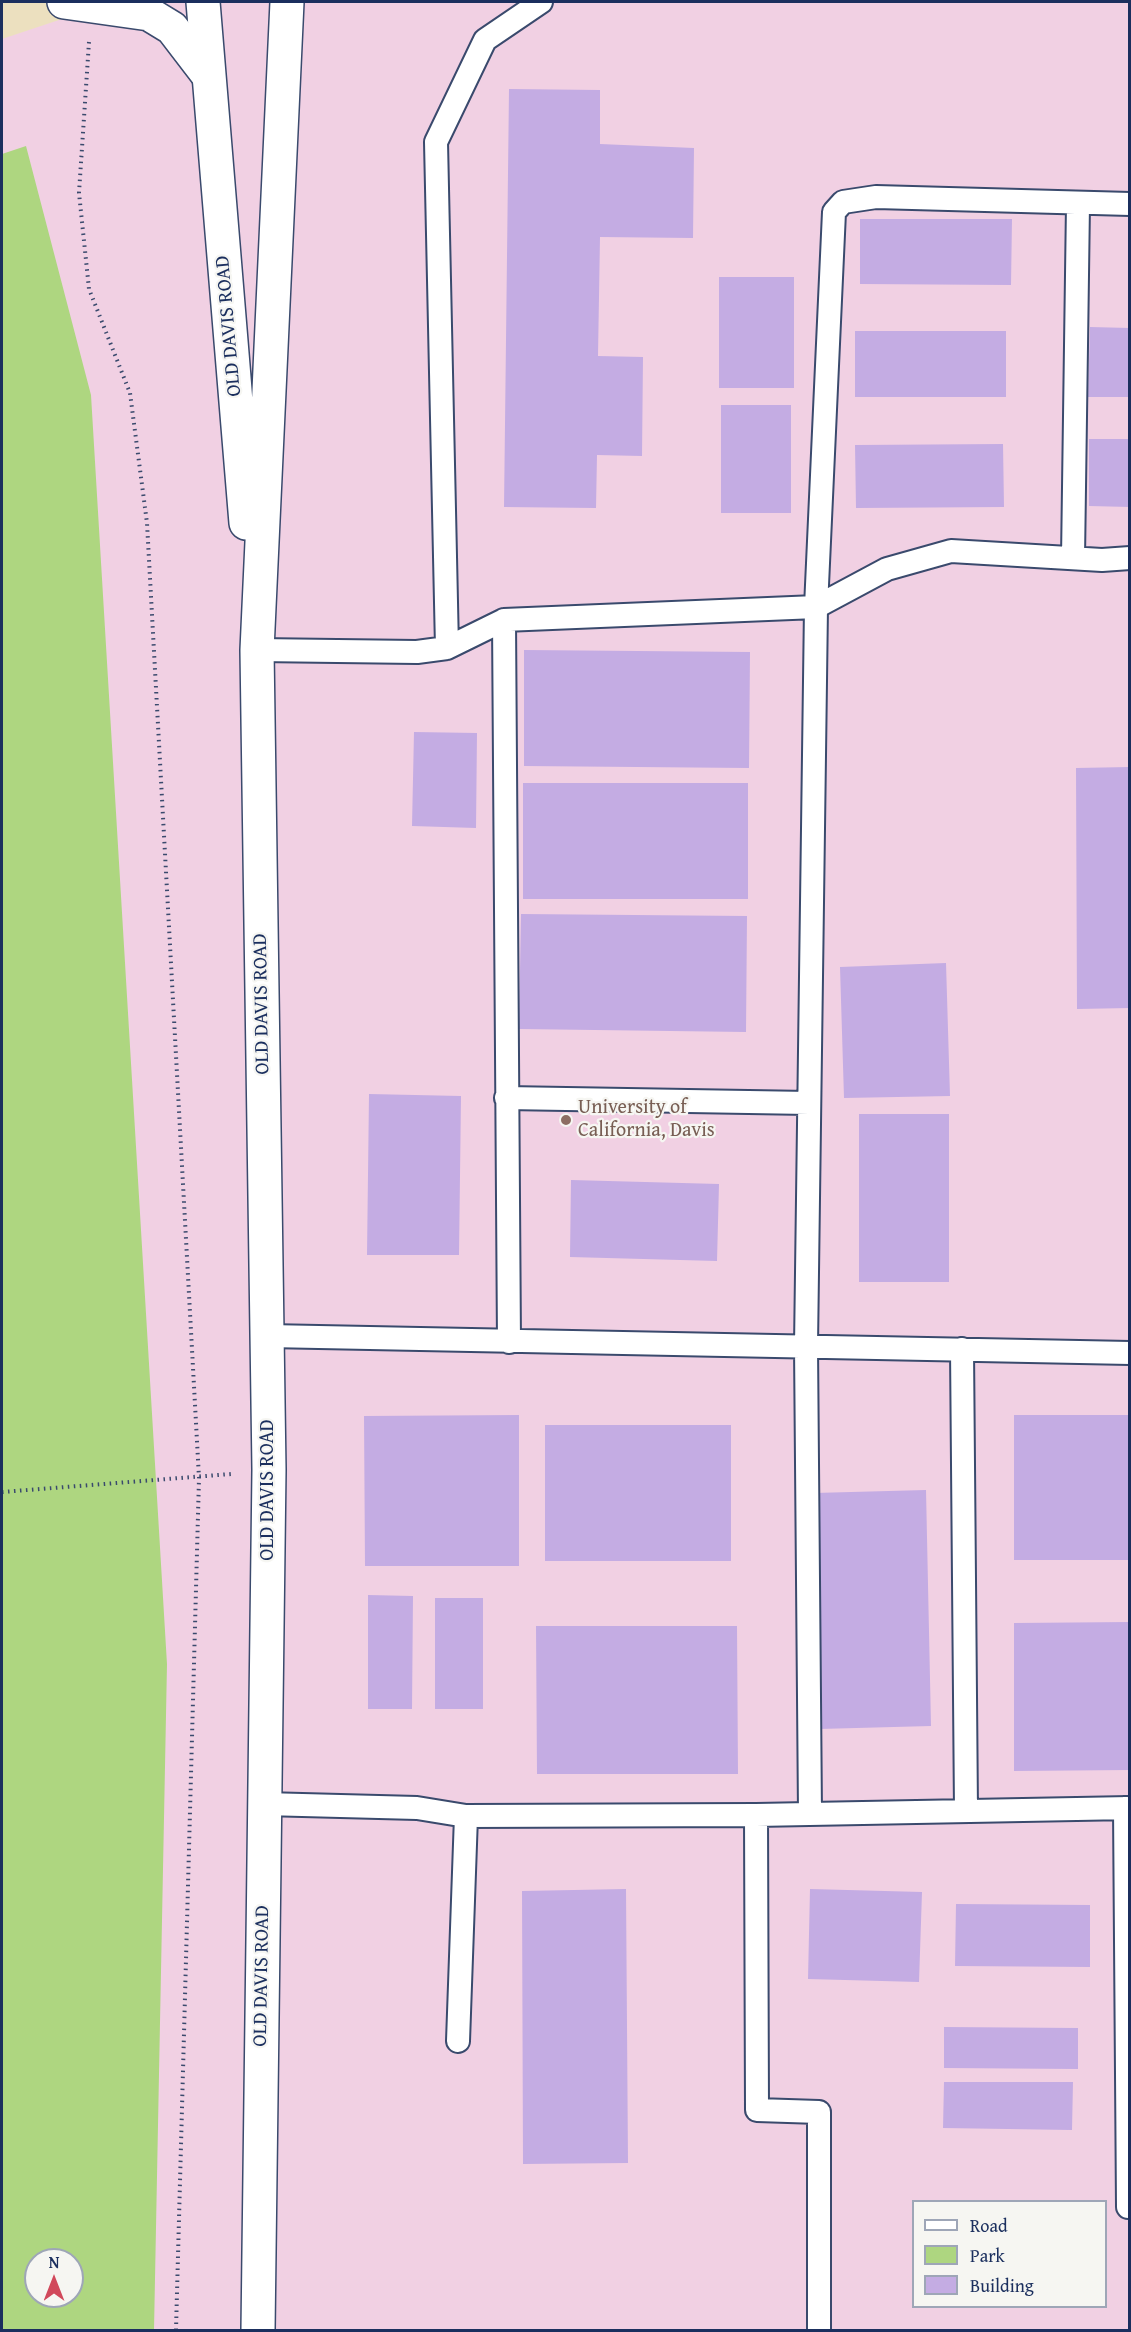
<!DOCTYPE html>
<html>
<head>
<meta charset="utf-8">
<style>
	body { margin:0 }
	#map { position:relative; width:1131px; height:2332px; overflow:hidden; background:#ece0bf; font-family:"Gentium Book Plus",serif }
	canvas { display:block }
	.frame { position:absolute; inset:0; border:3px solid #1b2f5e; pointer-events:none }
	.legend { position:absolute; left:912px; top:2200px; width:195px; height:108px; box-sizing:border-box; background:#f6f6f2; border:2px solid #9ea6b7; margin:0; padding:8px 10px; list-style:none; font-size:18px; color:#1b2f5e }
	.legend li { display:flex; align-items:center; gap:12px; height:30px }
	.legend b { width:30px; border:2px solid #9ea6b7 }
	.north { position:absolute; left:24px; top:2248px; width:60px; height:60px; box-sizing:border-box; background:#f6f6f2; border:2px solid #9ea6b7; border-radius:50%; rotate:0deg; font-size:16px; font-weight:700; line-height:24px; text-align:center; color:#1b2f5e }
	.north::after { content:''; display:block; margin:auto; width:21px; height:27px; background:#d1495b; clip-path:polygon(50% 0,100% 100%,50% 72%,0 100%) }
</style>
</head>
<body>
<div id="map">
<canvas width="1131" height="2332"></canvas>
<div class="frame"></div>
<ul class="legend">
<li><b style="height:8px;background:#fff"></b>Road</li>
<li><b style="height:16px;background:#aed680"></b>Park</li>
<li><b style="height:16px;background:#c4ace3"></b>Building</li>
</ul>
<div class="north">N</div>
</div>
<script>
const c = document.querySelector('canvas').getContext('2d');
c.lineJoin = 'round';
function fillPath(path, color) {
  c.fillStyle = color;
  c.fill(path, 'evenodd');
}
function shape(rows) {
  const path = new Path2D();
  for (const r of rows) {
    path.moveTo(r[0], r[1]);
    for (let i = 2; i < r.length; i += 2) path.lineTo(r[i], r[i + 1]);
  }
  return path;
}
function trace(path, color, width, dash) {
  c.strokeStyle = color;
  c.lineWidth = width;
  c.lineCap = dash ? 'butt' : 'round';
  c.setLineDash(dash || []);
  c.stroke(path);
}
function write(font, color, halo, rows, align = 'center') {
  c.font = font + ' "Gentium Book Plus",serif';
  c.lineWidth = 4.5;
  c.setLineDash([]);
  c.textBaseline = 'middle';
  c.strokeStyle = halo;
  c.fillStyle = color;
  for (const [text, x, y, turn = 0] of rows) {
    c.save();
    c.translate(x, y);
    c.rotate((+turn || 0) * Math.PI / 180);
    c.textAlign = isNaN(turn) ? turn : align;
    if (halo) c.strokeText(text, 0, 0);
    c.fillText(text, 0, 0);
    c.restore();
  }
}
fillPath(shape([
	[113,2,1129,2,1129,2330,2,2330,2,39],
	[914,2202,1106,2202,1106,2306,914,2306],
	[36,2260,72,2260,72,2296,36,2296]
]), '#f1d0e3');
fillPath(shape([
	[26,146,91,395,167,1664,154,2330,2,2330,2,154],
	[36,2260,72,2260,72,2296,36,2296]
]), '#aed680');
fillPath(shape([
	[509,89,600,90,600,144,694,148,693,238,600,237,598,356,643,357,642,456,597,455,596,508,504,507],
	[860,219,1012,219,1011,285,860,284],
	[719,277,794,277,794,388,719,388],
	[1090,327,1130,328,1130,397,1088,397],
	[855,331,1006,331,1006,397,855,397],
	[721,405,791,405,791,513,721,513],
	[1089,439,1130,439,1130,507,1089,506],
	[1003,444,1004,507,856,508,855,445],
	[524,650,750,652,749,768,524,766],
	[414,732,477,733,476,828,412,826],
	[1130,767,1130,1008,1077,1009,1076,768],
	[523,783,748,783,748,899,523,899],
	[521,914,747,916,746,1032,519,1029],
	[946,963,950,1096,844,1098,840,967],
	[369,1094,461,1096,459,1255,367,1255],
	[859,1114,949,1114,949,1282,859,1282],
	[571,1180,719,1184,717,1261,570,1257],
	[519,1415,519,1566,365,1566,364,1416],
	[1014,1415,1130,1415,1130,1560,1014,1560],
	[545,1425,731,1425,731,1561,545,1561],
	[926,1490,931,1726,819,1729,814,1493],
	[368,1595,413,1596,412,1709,368,1709],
	[435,1598,483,1598,483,1709,435,1709],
	[1130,1622,1130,1770,1014,1771,1014,1623],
	[536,1626,737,1626,738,1774,537,1774],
	[626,1889,628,2163,523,2164,522,1891],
	[810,1889,922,1892,919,1982,808,1979],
	[956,1904,1090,1905,1090,1967,955,1966],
	[944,2027,1078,2028,1078,2069,944,2068],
	[944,2082,1073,2082,1072,2130,943,2128]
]), '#c4ace3');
const service = shape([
	[1073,558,1078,204],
	[504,620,509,1342],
	[447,648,436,142,485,40,541,2],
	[257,650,417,652,447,648,504,620,816,607,887,569,951,551,1102,560,1130,558],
	[506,1098,809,1103],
	[268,1336,1130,1353],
	[962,1349,966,1811],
	[264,1804,417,1808,466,1816,756,1815,1130,1808],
	[1125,1808,1128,2207,1130,2207],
	[810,1814,806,1346,816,607,834,212,843,202,876,197,1130,204],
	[756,1815,757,2110,819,2112,819,2330],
	[458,2041,466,1816]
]);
const tertiary = shape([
	[203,2,246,523],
	[258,2330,269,1470,257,650,287,2]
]);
const motorway = shape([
	[64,2,149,14,172,28,208,75]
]);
trace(service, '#3a4a6d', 26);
trace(tertiary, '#3a4a6d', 36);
trace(motorway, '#3a4a6d', 36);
trace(shape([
	[89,42,79,193,89,289,130,393,147,523,199,1478,176,2330],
	[2,1492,231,1474]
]), '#3a4a6d', 4, [1.5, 4.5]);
trace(service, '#fff', 22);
trace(tertiary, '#fff', 33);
trace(motorway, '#fff', 33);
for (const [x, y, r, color] of [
	[566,1120,6,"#8d6e63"]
]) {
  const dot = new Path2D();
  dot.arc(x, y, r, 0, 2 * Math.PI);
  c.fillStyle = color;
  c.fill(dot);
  trace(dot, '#f6f6f2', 2);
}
write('20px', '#1b2f5e', '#f6f6f2', [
	["OLD DAVIS ROAD",229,326,-95],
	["OLD DAVIS ROAD",262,1004,-91],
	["OLD DAVIS ROAD",268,1490,-90],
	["OLD DAVIS ROAD",262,1976,-89]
]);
write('20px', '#785e54', '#f6f6f2', [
	["University of",578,1108],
	["California, Davis",578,1131]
], 'left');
</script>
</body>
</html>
